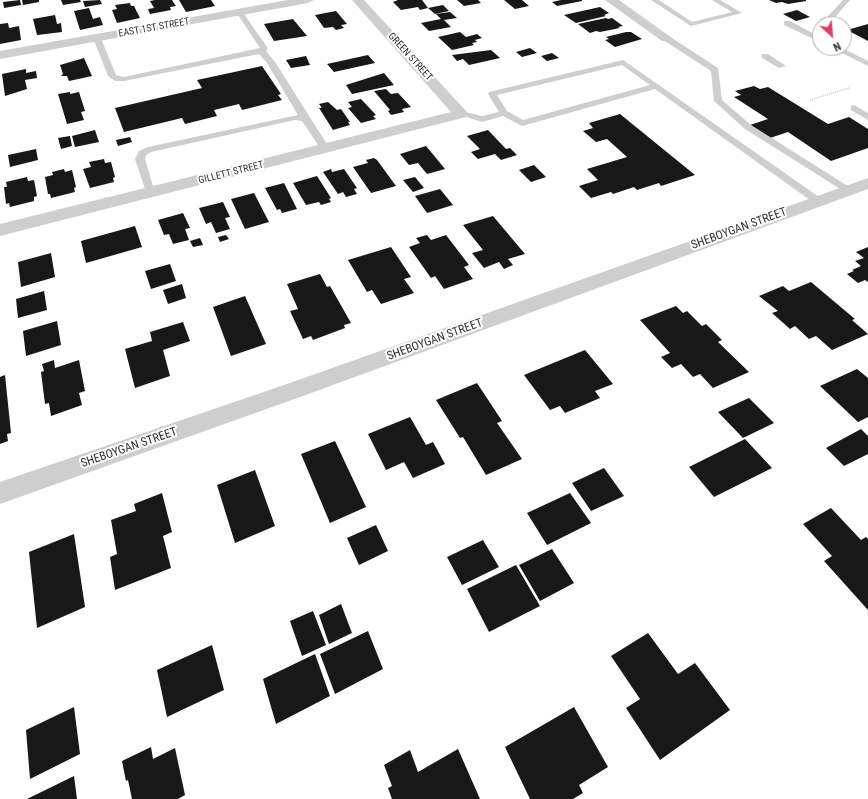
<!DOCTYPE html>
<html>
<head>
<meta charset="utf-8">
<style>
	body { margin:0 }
	#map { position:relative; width:868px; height:799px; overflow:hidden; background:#fff; font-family:"Roboto Condensed",sans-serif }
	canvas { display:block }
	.north { position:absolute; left:812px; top:16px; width:40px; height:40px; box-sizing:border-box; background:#fff; border:1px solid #adadad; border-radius:50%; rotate:154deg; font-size:11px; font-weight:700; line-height:16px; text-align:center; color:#313131 }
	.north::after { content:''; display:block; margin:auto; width:14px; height:18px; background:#d84469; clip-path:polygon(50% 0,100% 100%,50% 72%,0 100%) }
</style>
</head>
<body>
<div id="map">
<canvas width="868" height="799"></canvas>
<div class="north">N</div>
</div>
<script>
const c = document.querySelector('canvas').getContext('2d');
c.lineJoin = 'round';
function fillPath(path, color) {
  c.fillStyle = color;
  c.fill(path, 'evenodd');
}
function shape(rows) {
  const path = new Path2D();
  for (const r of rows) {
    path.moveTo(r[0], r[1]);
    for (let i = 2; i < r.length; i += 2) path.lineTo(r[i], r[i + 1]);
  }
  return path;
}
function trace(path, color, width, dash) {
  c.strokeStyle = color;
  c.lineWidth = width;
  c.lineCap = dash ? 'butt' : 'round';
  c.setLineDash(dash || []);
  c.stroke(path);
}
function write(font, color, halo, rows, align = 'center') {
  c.font = font + ' "Roboto Condensed",sans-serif';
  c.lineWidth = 4;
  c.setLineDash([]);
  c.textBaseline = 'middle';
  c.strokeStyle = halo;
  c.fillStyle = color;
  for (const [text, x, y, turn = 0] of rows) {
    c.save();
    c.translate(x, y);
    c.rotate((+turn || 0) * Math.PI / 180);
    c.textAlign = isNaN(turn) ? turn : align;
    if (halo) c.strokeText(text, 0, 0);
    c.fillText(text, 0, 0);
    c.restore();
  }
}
fillPath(shape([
	[20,0,21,5,4,8,3,2],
	[22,0,39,0,39,2,23,5],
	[61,0,80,0,81,2,63,5],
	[100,0,102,4,85,7,83,1],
	[155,0,172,0,176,6,170,7,171,10,150,14,148,9,154,8,150,1],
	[179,0,211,0,215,6,186,12],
	[398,0,422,0,428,8,420,10,418,7,401,10,393,2],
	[457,0,478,0,481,3,464,6],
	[504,0,522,0,529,6,515,9],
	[561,0,582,0,582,1,557,6,552,2],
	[769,0,806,0,806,1,788,4,782,2,776,3],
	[130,3,131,6,134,6,140,18,117,23,112,10,117,9,115,5],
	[443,5,449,11,435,14,428,8],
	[600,7,609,13,604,15,606,16,576,23,564,15],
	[89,8,93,19,100,17,103,25,80,30,74,11],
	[797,10,810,17,796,21,783,14],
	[336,11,347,24,341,25,344,28,336,30,333,27,324,28,315,15],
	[450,12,457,18,444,20,451,27,429,31,421,23,441,19,436,14],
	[55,15,57,24,61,23,62,32,37,35,33,19],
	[606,18,608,19,612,18,623,26,618,27,620,28,600,32,596,31,590,33,578,24],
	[293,19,307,36,274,41,264,24],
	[8,23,9,28,19,26,21,40,0,44,0,24],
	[868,24,868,41,847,30],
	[460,32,466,37,477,34,482,38,475,40,477,42,472,43,474,45,452,50,438,37],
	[626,32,631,32,642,39,615,47,605,40,609,39,606,37],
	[530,48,537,53,522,57,516,52],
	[491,50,500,58,469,65,463,59,457,61,452,55],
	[552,53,559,58,547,61,541,56],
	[368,55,375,63,334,72,327,64],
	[306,56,310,65,291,68,286,60],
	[84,58,92,76,69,81,67,76,61,76,63,74,60,65],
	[262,66,281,94,278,95,282,100,242,110,239,104,214,110,217,116,185,124,182,118,124,132,115,108,202,88,197,80],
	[26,69,26,73,36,71,37,78,25,80,27,89,5,96,2,74],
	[384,73,394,85,352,94,346,85],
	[754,86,760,89,768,87,828,124,849,117,868,129,868,148,831,161,788,132,770,138,750,125,768,119,734,97,741,95,735,91],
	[386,89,391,94,398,93,411,107,402,109,404,112,391,115,388,111,390,110,374,91],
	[70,92,70,94,79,92,85,111,81,112,84,120,67,124,58,94],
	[361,99,376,115,373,116,376,119,361,123,348,108,352,107,348,102],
	[328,102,337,110,341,109,350,122,348,122,350,125,333,130,319,108,322,108,319,104],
	[620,114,695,175,661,186,659,183,637,190,634,187,613,194,611,192,591,198,579,186,598,180,587,169,627,157,607,139,596,142,583,131,593,128,589,123],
	[95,130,99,142,75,147,72,136],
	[488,130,506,149,510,148,517,155,501,160,495,154,478,159,471,152,480,149,467,136],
	[70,136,72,146,61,149,58,138],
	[130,137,132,142,118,146,116,140],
	[426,146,436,158,445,169,427,174,418,163,409,165,400,154],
	[36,149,38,160,10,167,8,155],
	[374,158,377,160,396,186,371,193,353,167,368,163,366,160],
	[104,159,105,163,111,162,115,177,113,178,114,182,90,188,83,169,91,167,89,162],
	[534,165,546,177,531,182,519,170],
	[64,169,65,172,72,170,76,187,74,188,75,192,51,198,50,194,48,194,45,177,53,175,52,172],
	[331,169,332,172,344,169,357,188,354,189,357,194,346,197,343,192,338,194,323,172],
	[317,176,331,198,329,199,331,202,321,205,319,202,306,205,293,183],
	[27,177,28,181,34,180,37,196,34,197,34,201,10,207,9,203,6,204,4,187,7,187,6,182],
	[415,177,424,188,413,192,403,180],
	[284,183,297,209,282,213,280,209,277,210,265,188],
	[440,189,453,205,427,213,415,196],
	[254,193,269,222,245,229,231,199],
	[223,202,230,217,225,218,230,229,216,233,211,222,206,224,199,208],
	[183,213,190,228,185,229,189,240,173,244,169,234,164,235,158,220],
	[493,216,525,254,508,259,513,265,504,269,499,262,484,268,472,253,483,250,463,225],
	[135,226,142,247,86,263,81,241],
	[226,235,229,239,220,242,218,237],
	[427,235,431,240,446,235,469,265,464,267,473,279,444,289,435,276,431,278,409,247,420,243,416,238],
	[200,238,203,245,193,247,190,241],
	[391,247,411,277,404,279,414,293,381,304,372,290,367,292,348,260],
	[868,247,868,282,865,280,858,283,847,274,854,271,852,270,861,266,855,261,864,258,856,252],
	[51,253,55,277,21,287,18,262],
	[170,264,176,281,151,289,145,271],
	[320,274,327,287,330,286,351,323,344,325,345,328,313,340,311,336,303,339,290,311,298,309,287,284],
	[811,282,855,319,852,320,868,334,832,350,816,336,809,339,795,326,790,329,772,313,778,311,759,296,783,286,789,291],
	[182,284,186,298,168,304,163,290],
	[44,291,47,310,18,318,16,299],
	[245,296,266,344,231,356,213,307],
	[676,306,683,313,687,311,702,326,706,324,722,340,718,342,749,372,713,388,700,374,693,377,681,364,672,368,661,357,670,353,640,320],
	[57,321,61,345,26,356,23,331],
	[183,322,190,341,163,350,170,376,135,388,125,349,152,341,150,332],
	[585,350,613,384,595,391,600,398,565,413,560,406,550,410,524,375],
	[54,360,55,368,79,360,85,391,79,393,82,405,51,416,49,403,45,404,41,372,44,371,42,364],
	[857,369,868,378,868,417,858,422,820,386],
	[5,375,11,433,7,434,8,441,0,444,0,377],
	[477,383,502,421,497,423,522,459,486,475,463,437,460,438,436,400],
	[749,398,774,423,743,438,718,412],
	[410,417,426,445,433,442,445,464,413,478,404,462,386,470,368,434],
	[861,429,868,436,868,454,844,466,826,448],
	[745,439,772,468,714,497,689,467],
	[335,441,366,507,330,523,301,454],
	[604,468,624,496,591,511,572,483],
	[255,470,275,526,235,543,217,485],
	[162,493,172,532,163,536,171,568,115,590,110,557,117,554,111,520,136,511,134,504],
	[570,493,591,523,547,545,527,513],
	[831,508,861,540,866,537,868,539,868,610,824,561,832,556,803,524],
	[376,525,388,551,359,565,347,538],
	[74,534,85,607,37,628,29,552],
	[483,540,499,567,462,585,447,557],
	[552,549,574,583,540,601,519,565],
	[516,565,540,606,489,632,467,589],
	[341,604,352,633,329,644,319,615],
	[313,611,326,645,302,656,290,621],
	[368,631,383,669,335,694,320,654],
	[648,633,678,674,695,663,730,710,660,760,626,708,640,699,611,656],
	[212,645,224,690,167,717,157,670],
	[315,654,330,696,276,724,263,679],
	[74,707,80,754,30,779,26,730],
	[574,707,608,767,579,785,583,793,573,799,530,799,505,747],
	[151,747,153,759,175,748,185,795,178,799,132,799,128,780,126,781,122,761],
	[458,749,480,799,392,799,388,788,392,786,384,765,410,750,418,772],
	[74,776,77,799,27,799]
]), '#181818');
trace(shape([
	[810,100,849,88]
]), '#cbcbcb', 1.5, [1, 1]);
fillPath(shape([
	[651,0,659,0,692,22,732,12,712,0,720,0,742,13,691,26,651,0],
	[843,0,850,0,829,24,821,24,843,0],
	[240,10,242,11,267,47,268,49,266,51,275,62,330,149,325,152,322,151,302,121,295,120,151,152,146,155,145,159,155,193,150,196,147,195,135,159,139,151,148,147,298,115,267,63,259,54,124,81,115,81,108,76,93,38,100,36,116,75,124,77,260,48,236,12,240,10],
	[784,21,790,21,820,37,820,42,784,25,784,21],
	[663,36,669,36,718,68,722,100,751,125,851,188,853,190,851,192,845,192,745,129,714,101,711,71,663,40,663,36],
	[832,48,842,48,868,61,868,66,832,48],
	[762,54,768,54,786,66,779,68,762,58,762,54],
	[623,60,822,199,823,201,822,203,814,203,655,89,522,126,503,116,482,122,457,114,461,111,482,116,499,112,488,94,489,92,623,60],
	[622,65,650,85,523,120,507,111,497,95,622,65],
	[854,105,868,113,868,120,851,110,851,106,854,105]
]), '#cecece');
fillPath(shape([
	[288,0,314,0,308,3,0,59,0,51,288,0],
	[352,0,364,0,466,111,468,114,466,117,0,236,0,224,451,112,352,0],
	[605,0,619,0,672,38,670,41,662,41,605,0],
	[868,178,868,189,303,396,0,504,0,482,287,384,868,178]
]), '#cecece');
write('10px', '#313131', '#fff', [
	["EAST 1ST STREET",154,28,-10],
	["GREEN STREET",410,57,48],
	["GILLETT STREET",231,173,-14]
]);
write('12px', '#313131', '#fff', [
	["SHEBOYGAN STREET",739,229,-20],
	["SHEBOYGAN STREET",435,340,-20],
	["SHEBOYGAN STREET",129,448,-19]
]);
</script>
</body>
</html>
